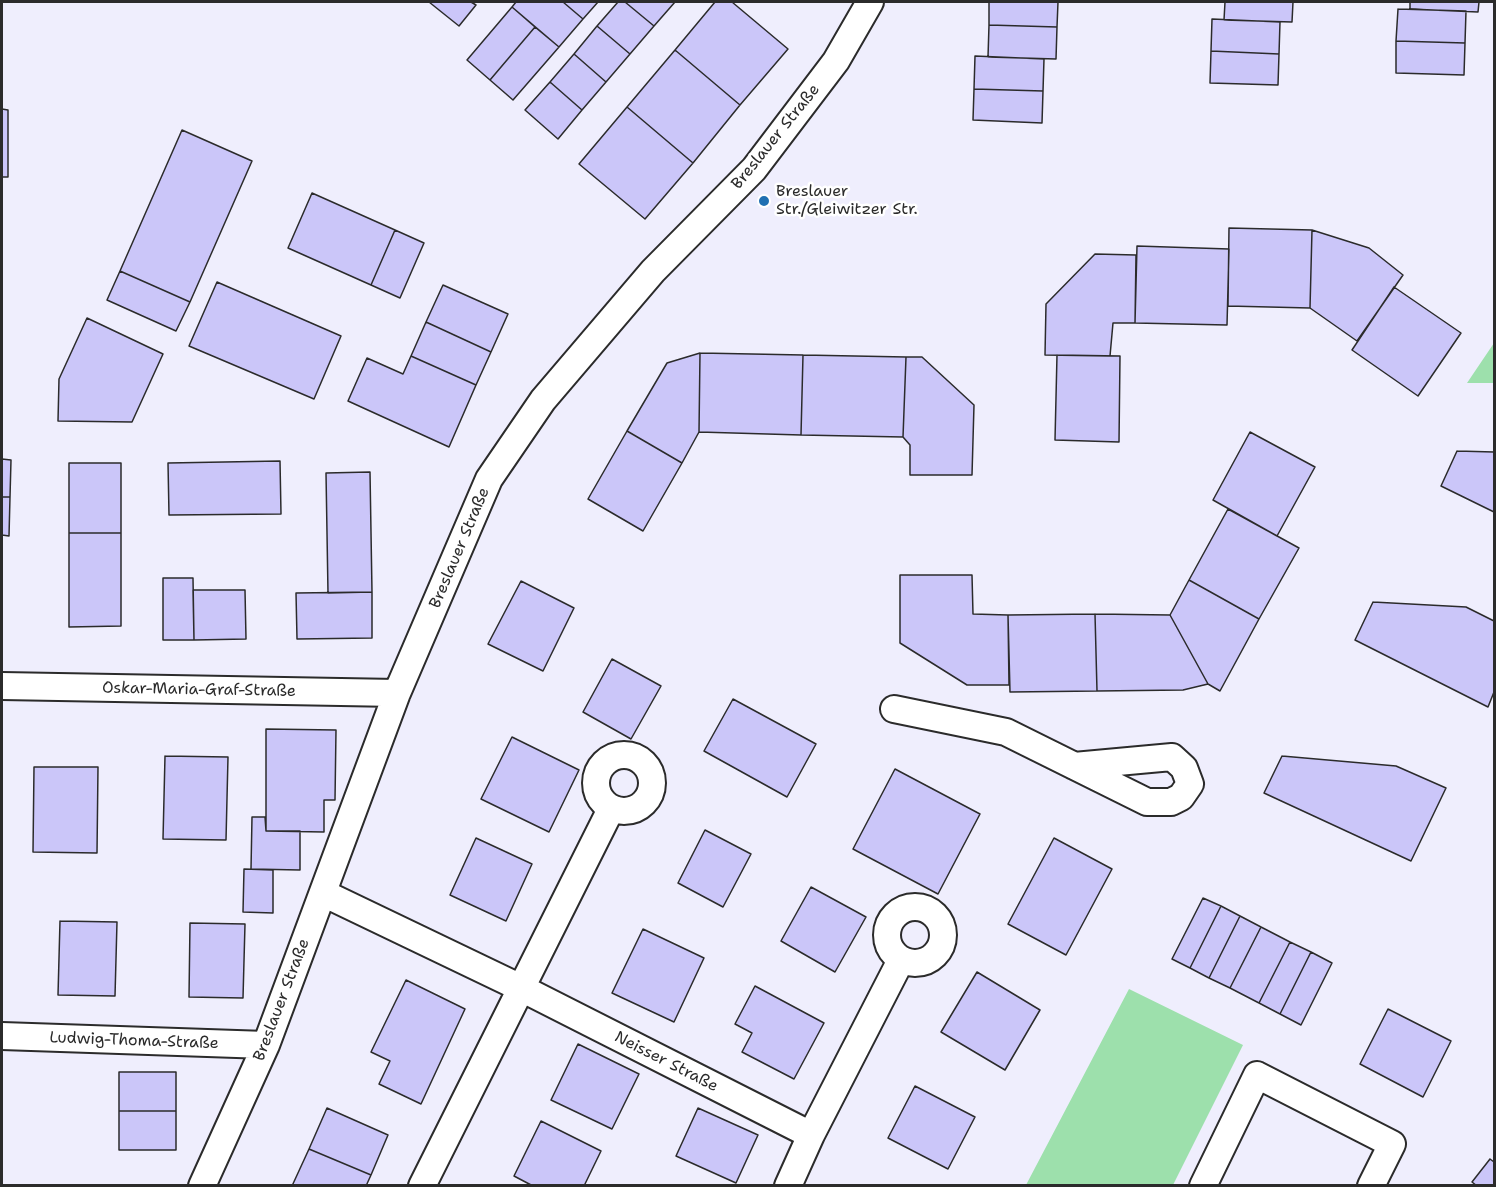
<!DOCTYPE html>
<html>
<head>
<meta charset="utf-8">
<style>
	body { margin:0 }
	#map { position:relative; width:1496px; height:1187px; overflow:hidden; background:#efeefd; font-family:"Shantell Sans",sans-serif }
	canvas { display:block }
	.frame { position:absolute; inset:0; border:3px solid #2b2b2b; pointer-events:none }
</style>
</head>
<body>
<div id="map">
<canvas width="1496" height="1187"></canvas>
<div class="frame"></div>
</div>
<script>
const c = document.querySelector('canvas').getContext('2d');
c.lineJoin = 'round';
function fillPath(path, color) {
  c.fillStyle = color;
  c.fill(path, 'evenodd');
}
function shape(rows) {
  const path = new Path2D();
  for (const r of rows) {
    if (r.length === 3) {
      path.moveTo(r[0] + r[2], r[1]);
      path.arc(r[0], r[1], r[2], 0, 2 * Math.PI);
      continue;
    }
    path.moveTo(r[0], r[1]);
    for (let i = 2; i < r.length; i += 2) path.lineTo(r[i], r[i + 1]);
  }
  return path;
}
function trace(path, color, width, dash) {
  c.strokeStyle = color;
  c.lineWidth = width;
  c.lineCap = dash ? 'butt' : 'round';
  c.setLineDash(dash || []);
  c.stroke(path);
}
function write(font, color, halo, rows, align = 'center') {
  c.font = font + ' "Shantell Sans",sans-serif';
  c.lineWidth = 5;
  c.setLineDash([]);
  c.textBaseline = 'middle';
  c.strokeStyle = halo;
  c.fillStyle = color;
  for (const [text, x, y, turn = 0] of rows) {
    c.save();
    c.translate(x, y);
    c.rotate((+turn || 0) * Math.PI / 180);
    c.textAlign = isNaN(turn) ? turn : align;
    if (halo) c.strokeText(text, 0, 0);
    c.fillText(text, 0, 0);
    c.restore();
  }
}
fillPath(shape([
	[1494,343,1494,383,1467,383],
	[1129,989,1243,1045,1173,1185,1026,1185]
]), '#9de0ac');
const building = shape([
	[429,2,471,2,476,5,459,26,429,2],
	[516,2,563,2,583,19,559,47,512,7,516,2],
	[563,2,598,2,583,19,563,2],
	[618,2,625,2,654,26,630,54,597,26,618,2],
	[625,2,675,2,654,26,625,2],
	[715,2,732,2,788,49,740,105,675,50,715,2],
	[989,2,1058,2,1057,27,989,25,989,2],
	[1225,2,1293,2,1292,22,1224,20,1225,2],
	[1410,2,1479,2,1478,12,1410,9,1410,2],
	[512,7,535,27,490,80,467,60,512,7],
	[1398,9,1466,11,1465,43,1396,41,1398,9],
	[1212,19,1280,22,1279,54,1211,51,1212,19],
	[989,25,1057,27,1056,59,988,57,989,25],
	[597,26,630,54,606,82,574,54,597,26],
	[535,27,559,47,513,100,490,80,535,27],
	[1396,41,1465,43,1464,75,1396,73,1396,41],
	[675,50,740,105,693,163,627,107,675,50],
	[1211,51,1279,54,1278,85,1210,83,1211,51],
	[574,54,606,82,582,110,550,82,574,54],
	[975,56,1044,59,1043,91,974,89,975,56],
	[550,82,582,110,558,139,525,110,550,82],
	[974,89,1043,91,1042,123,973,120,974,89],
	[627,107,693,163,645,219,579,164,627,107],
	[2,109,8,110,8,177,2,177,2,109],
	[182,130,252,161,190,302,120,271,182,130],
	[312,193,395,230,371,285,288,248,312,193],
	[1229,228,1312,230,1310,308,1228,306,1229,228],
	[395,230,424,243,400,298,371,285,395,230],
	[1312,230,1369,248,1403,275,1357,341,1310,308,1312,230],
	[1137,246,1229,249,1227,325,1135,323,1137,246],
	[1095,254,1136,255,1135,323,1113,323,1110,356,1045,355,1046,304,1095,254],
	[120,271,190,302,176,331,107,300,120,271],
	[217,282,341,336,314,399,189,346,217,282],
	[443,285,508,314,491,352,426,322,443,285],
	[1394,287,1461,333,1418,396,1352,350,1394,287],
	[87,318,163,354,132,422,58,421,59,379,87,318],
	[426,322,491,352,476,385,411,356,426,322],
	[700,353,803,355,801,435,699,432,700,353],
	[700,353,699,432,682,463,627,431,667,363,700,353],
	[803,355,906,357,903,437,801,435,803,355],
	[1057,355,1120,356,1119,442,1055,440,1057,355],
	[411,356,476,385,449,447,348,401,367,358,403,374,411,356],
	[906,357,922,357,974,405,972,475,910,475,910,445,903,437,906,357],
	[627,431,682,463,643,531,588,499,627,431],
	[1250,432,1315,467,1277,536,1213,500,1250,432],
	[1457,451,1494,452,1494,512,1441,486,1457,451],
	[2,459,11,460,10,497,2,497,2,459],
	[280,461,281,514,169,515,168,463,280,461],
	[69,463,121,463,121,533,69,533,69,463],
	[370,472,372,592,328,593,326,473,370,472],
	[2,497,10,497,9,536,2,535,2,497],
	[1228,509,1299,548,1259,619,1189,580,1228,509],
	[69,533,121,533,121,626,69,627,69,533],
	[900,575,972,575,973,614,1008,615,1009,685,967,685,900,643,900,575],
	[163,578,193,578,194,640,163,640,163,578],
	[1189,580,1259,619,1220,691,1208,684,1170,615,1189,580],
	[521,581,574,608,543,671,488,644,521,581],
	[193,590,245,590,246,639,194,640,193,590],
	[372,592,372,638,297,639,296,593,372,592],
	[1373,602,1466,607,1494,621,1494,692,1488,707,1355,640,1373,602],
	[1095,614,1097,691,1010,692,1008,615,1095,614],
	[1095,614,1170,615,1208,684,1183,690,1097,691,1095,614],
	[612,659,661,686,631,739,583,712,612,659],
	[733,699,816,744,787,797,704,751,733,699],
	[266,729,336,730,335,800,324,800,324,832,266,831,266,729],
	[512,737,579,770,549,832,481,799,512,737],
	[165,756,228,757,226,840,163,839,165,756],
	[1282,756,1396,766,1446,788,1411,861,1264,793,1282,756],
	[34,767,98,767,97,853,33,852,34,767],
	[895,769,980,814,938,894,853,849,895,769],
	[252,817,265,817,266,831,300,831,300,870,251,869,252,817],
	[705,830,751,854,723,907,678,883,705,830],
	[476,838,532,864,506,921,450,895,476,838],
	[1054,838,1112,869,1066,955,1008,924,1054,838],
	[244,869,273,870,273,913,243,912,244,869],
	[811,887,866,917,835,972,781,941,811,887],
	[1203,898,1221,906,1190,968,1172,959,1203,898],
	[1221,906,1240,916,1209,978,1190,968,1221,906],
	[1240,916,1261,927,1230,988,1209,978,1240,916],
	[60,921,117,922,115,996,58,995,60,921],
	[190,923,245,924,243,998,189,997,190,923],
	[1261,927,1290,942,1259,1003,1230,988,1261,927],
	[643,929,704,958,674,1022,612,993,643,929],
	[1290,942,1311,952,1280,1014,1259,1003,1290,942],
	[1311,952,1332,963,1301,1025,1280,1014,1311,952],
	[977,972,1040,1010,1005,1070,941,1032,977,972],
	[406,980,465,1009,421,1104,379,1084,390,1061,371,1052,406,980],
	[755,986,824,1023,794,1079,742,1052,752,1033,735,1024,755,986],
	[1388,1009,1451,1041,1423,1097,1360,1064,1388,1009],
	[578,1044,639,1074,612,1129,551,1100,578,1044],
	[119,1072,176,1072,176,1111,119,1111,119,1072],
	[915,1086,975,1117,948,1169,888,1138,915,1086],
	[327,1108,388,1135,371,1175,309,1149,327,1108],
	[698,1108,758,1135,736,1183,676,1156,698,1108],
	[119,1111,176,1111,176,1150,119,1150,119,1111],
	[541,1121,601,1151,584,1186,533,1186,514,1176,541,1121],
	[309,1149,371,1175,366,1186,292,1186,309,1149],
	[1490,1159,1494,1162,1494,1186,1477,1186,1472,1182,1490,1159]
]);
fillPath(building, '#cbc6f9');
trace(building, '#2b2b2b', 1.5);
const street = shape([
	[2,686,397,693],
	[894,709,1006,732,1147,802,1171,802,1181,797,1190,784,1184,768,1172,757,1074,766],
	[624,783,28],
	[323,893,521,988,811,1135],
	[915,935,28],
	[2,1036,266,1045],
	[202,1186,266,1045,397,693,489,479,543,400,653,271,754,169,836,61,870,2],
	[422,1186,611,809],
	[788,1186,811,1135,901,960],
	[1203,1186,1257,1075,1392,1144,1371,1186]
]);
trace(street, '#2b2b2b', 30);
trace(street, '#fff', 26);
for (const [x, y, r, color] of [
	[764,201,6,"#1f6fb2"]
]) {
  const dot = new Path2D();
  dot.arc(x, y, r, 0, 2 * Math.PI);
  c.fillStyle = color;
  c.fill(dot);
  trace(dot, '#fff', 2);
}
write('16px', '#2b2b2b', '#fff', [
	["Breslauer Straße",776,137,-51],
	["Breslauer Straße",460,548,-67],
	["Oskar-Maria-Graf-Straße",199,690,1],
	["Breslauer Straße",282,1000,-69],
	["Ludwig-Thoma-Straße",134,1041,2],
	["Neisser Straße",666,1062,27]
]);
write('16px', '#2b2b2b', '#fff', [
	["Breslauer",776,192],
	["Str./Gleiwitzer Str.",776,210]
], 'left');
</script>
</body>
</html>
